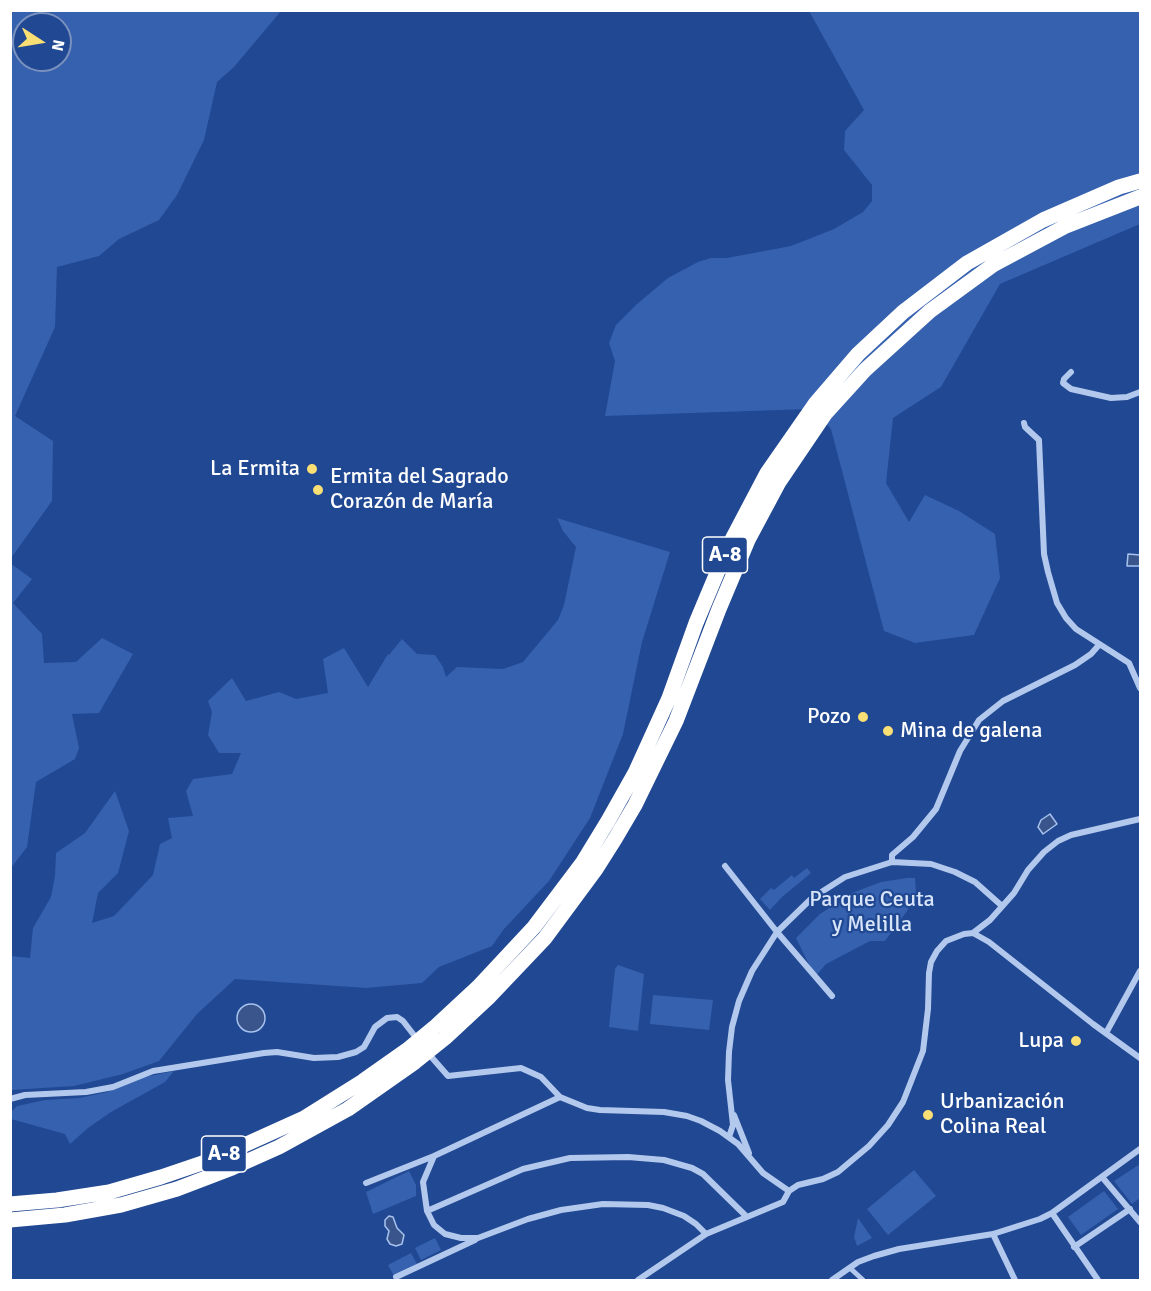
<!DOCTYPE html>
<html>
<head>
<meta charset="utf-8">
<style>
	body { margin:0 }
	#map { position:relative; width:1151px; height:1291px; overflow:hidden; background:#214892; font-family:Signika,sans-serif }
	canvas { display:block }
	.frame { position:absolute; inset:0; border:12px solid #fff; pointer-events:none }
	.north { position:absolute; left:12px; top:12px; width:60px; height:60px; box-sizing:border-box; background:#214892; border:2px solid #7a91be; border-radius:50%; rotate:102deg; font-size:16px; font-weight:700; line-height:24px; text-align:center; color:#fff }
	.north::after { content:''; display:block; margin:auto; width:21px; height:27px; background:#f9df74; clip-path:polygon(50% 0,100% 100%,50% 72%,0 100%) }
</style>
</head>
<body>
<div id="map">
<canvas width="1151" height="1291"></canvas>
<div class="frame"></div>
<div class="north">N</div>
</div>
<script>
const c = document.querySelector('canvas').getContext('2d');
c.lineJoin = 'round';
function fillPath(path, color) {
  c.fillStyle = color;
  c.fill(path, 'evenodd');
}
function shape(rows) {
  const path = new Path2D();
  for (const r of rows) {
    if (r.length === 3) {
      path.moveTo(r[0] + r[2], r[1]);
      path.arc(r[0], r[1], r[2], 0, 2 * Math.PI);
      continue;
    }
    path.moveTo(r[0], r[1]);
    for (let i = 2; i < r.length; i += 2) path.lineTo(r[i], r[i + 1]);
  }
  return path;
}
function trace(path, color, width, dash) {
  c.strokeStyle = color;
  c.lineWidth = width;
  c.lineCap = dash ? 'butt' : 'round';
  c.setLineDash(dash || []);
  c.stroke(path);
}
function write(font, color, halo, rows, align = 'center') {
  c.font = font + ' Signika,sans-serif';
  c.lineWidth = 4.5;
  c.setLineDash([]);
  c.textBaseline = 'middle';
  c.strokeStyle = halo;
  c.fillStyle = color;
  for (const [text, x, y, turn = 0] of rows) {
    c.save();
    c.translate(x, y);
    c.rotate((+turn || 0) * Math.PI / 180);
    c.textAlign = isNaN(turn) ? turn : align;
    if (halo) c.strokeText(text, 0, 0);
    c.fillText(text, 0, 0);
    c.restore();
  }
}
fillPath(shape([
	[11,10,281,11,234,67,217,82,204,140,177,195,159,220,119,239,99,256,57,267,55,327,15,416,53,441,52,501,11,558],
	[24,24,60,24,60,60,24,60],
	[809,11,1140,11,1140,224,1000,284,941,387,893,418,886,483,909,522,925,495,959,511,995,534,1000,578,974,635,915,643,884,631,831,429,820,417,808,409,605,416,615,361,609,343,616,325,637,304,668,278,698,262,711,258,727,258,791,246,834,229,863,212,872,201,872,185,844,150,845,131,864,110],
	[557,518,670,552,642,642,623,734,590,818,549,881,504,929,492,946,439,967,422,983,366,988,235,979,197,1014,159,1061,123,1074,74,1086,11,1090,11,956,30,958,33,928,51,897,55,876,56,853,85,833,115,791,129,831,118,873,98,893,92,923,114,916,153,875,160,844,172,838,168,818,193,816,186,791,193,779,232,774,241,753,219,753,208,735,212,712,208,701,232,678,246,701,279,692,296,699,328,693,323,659,344,648,368,687,388,654,389,655,402,639,417,654,435,655,443,667,446,677,457,667,503,669,523,662,558,620,564,605,576,547,563,531],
	[10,563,32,579,13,603,42,634,44,663,76,662,102,638,133,654,99,713,72,714,79,748,75,759,36,782,27,847,11,868],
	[807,868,811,873,782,897,770,910,760,899,771,888,774,890,792,875,794,878],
	[907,878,915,878,916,895,907,911,885,941,870,941,826,964,815,977,796,938,820,914,852,893,881,882],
	[618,965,644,974,638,1031,609,1027,615,969],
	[653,995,713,1000,709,1030,650,1024],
	[174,1071,165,1082,111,1112,88,1128,70,1144,65,1134,11,1119,11,1112,17,1106,45,1100,80,1098,107,1092,145,1077],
	[1140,1164,1140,1198,1132,1204,1114,1181],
	[914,1170,936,1196,888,1235,867,1209],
	[409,1171,416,1185,416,1196,373,1214,366,1192],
	[1104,1191,1118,1209,1081,1235,1068,1217],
	[858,1218,872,1238,857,1246,854,1237],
	[435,1238,441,1250,421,1260,415,1248],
	[411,1253,417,1264,394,1276,388,1265]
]), '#3561af');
const water = shape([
	[1128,554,1140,555,1140,566,1127,566,1128,554],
	[1050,814,1057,824,1043,834,1038,827,1041,820,1050,814],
	[251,1018,14],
	[389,1216,393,1217,397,1228,404,1235,402,1244,396,1246,390,1244,387,1239,389,1231,385,1226,385,1220,389,1216]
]);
fillPath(water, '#39558b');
trace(water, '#a7c2ee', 1.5);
trace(shape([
	[850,1268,863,1280]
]), '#b3c8ed', 5);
trace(shape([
	[1071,372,1064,379,1063,383,1071,389,1111,398,1127,397,1140,392],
	[1024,423,1025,427,1039,440,1044,554,1048,572,1057,603,1066,618,1076,629,1129,663,1140,688],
	[892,862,931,864,955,872,975,882,1002,906],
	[725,866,777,932,832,996],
	[973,933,989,942,1093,1024,1140,1058],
	[1106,1033,1140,971],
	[427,1052,448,1076,521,1068,541,1077,560,1097],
	[10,1099,25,1095,86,1092,113,1087,153,1071,264,1053,277,1052,314,1058,338,1057,356,1052,364,1047,375,1027,387,1018,397,1017,403,1021,417,1039],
	[734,1115,749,1153],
	[729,1137,733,1125,728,1080,729,1052,732,1027,739,1001,752,971,777,932,812,898,845,877,892,862,892,855,913,837,936,809,960,751,979,720,1003,701,1075,665,1091,654,1099,645],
	[1102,1177,1140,1222],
	[366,1183,434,1156],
	[789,1191,798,1185,823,1179,838,1172,869,1146,888,1125,903,1102,923,1051,928,1009,929,973,931,962,937,951,946,941,964,934,973,933,990,920,1014,893,1028,870,1044,852,1058,841,1071,835,1140,819],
	[427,1211,523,1169,570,1158,628,1157,664,1160,692,1168,703,1174,747,1217],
	[1052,1213,1098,1280],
	[706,1234,696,1224,684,1216,663,1208,648,1205,603,1204,561,1210,528,1219,478,1238,461,1238,445,1234,434,1225,427,1211,423,1182,434,1156,560,1097,587,1108,600,1110,664,1112,687,1116,701,1121,720,1131,738,1144,763,1173,789,1191],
	[993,1234,1015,1280],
	[1074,1247,1130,1209],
	[396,1277,475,1240],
	[638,1280,706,1234,783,1202,789,1191],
	[832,1280,858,1262,874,1256,899,1249,993,1234,1040,1219,1052,1213,1140,1149]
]), '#b3c8ed', 6);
trace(shape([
	[10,1204,57,1200,109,1192,161,1177,211,1160,304,1118,363,1081,407,1050,436,1026,478,987,534,927,583,862,608,821,635,773,669,698,696,623,727,549,767,473,815,404,858,354,903,312,967,263,1043,220,1119,187,1140,181],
	[10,1220,65,1215,121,1205,177,1189,232,1168,279,1147,348,1109,415,1062,445,1038,488,998,545,938,596,869,615,839,635,805,676,721,719,609,748,540,779,482,825,414,865,370,930,311,993,265,1066,226,1140,197]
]), '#fff', 15);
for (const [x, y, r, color] of [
	[312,469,6,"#f9df74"],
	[318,490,6,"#f9df74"],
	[863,717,6,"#f9df74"],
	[888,731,6,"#f9df74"],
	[1076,1041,6,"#f9df74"],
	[928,1115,6,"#f9df74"]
]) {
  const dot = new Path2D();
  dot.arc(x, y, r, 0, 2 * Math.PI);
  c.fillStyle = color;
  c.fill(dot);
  trace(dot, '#214892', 2);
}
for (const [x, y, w] of [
	[725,555,45],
	[224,1154,45]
]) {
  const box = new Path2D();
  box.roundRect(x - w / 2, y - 18, w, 36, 4.5);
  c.fillStyle = '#214892';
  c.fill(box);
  trace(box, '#fff', 1.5);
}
write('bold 21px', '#fff', null, [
	["A-8",725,555],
	["A-8",224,1154]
]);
write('22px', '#fff', '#214892', [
	["La Ermita",300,469],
	["Ermita del Sagrado",330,477,"left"],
	["Corazón de María",330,502,"left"],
	["Pozo",851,717],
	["Mina de galena",900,731,"left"],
	["Lupa",1064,1041],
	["Urbanización",940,1102,"left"],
	["Colina Real",940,1127,"left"]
], 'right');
write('22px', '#d8e5f9', '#214892', [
	["Parque Ceuta",872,900],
	["y Melilla",872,925]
]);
</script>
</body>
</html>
